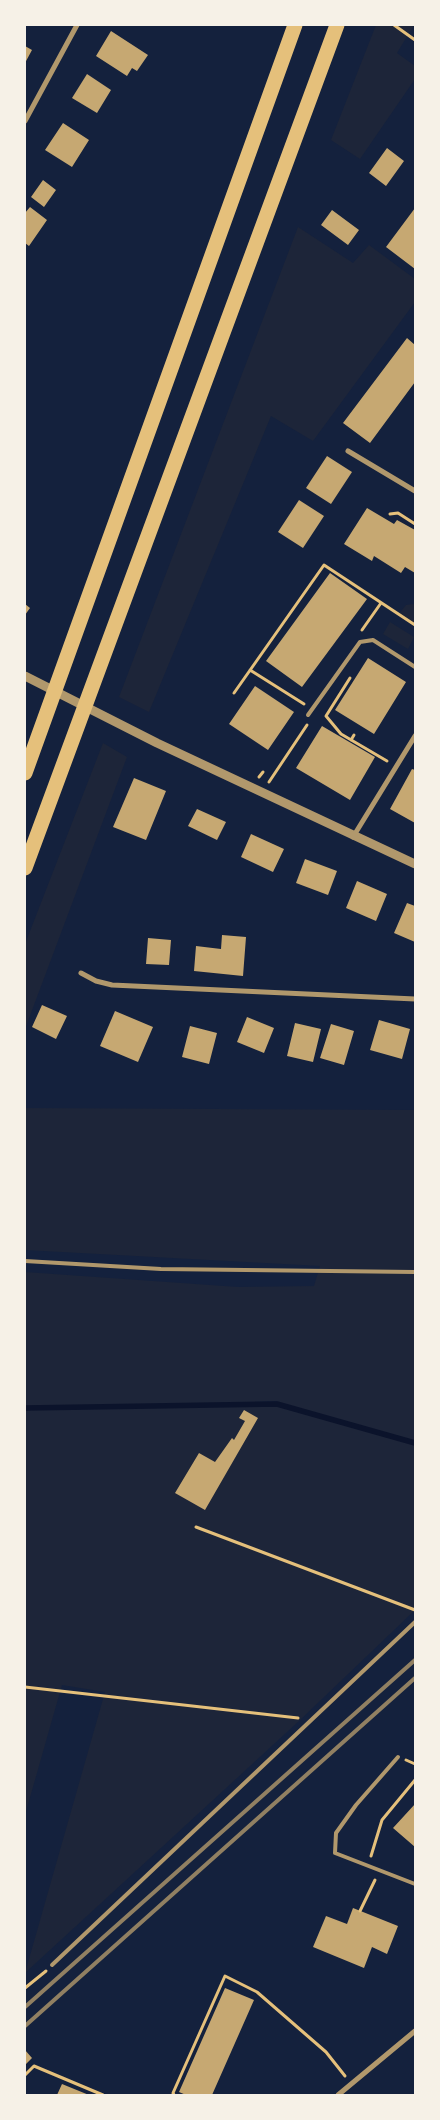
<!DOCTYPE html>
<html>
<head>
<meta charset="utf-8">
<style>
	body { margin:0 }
	#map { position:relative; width:440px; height:2120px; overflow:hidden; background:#14213d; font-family:Lato,sans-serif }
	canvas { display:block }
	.frame { position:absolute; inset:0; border:26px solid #f6f1e7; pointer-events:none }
</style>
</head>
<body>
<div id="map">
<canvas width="440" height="2120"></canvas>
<div class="frame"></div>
</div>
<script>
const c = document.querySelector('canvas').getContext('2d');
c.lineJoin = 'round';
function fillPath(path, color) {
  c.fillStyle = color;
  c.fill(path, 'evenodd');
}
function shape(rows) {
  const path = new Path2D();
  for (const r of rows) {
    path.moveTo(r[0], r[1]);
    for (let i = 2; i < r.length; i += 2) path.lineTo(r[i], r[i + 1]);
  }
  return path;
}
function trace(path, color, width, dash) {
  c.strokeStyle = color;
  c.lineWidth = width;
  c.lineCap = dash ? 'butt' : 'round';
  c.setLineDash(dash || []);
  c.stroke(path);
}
fillPath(shape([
	[376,25,414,25,397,53,415,66,415,79,360,159,331,140],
	[298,227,353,263,369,245,415,279,415,302,313,441,271,416,149,712,119,697],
	[413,604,415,605,415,625,398,615,406,605],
	[390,622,414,637,408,649,383,634],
	[103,743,127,757,25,1029,25,944],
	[25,1108,415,1110,415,1610,299,1721,25,1973,105,1692,62,1685,25,1815,25,1272,238,1287,314,1286,320,1266,25,1250],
	[277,1401,275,1406,209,1407,210,1404]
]), '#1d2539');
trace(shape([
	[25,1408,277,1404,415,1443]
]), '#0b132b', 5.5);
fillPath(shape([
	[111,31,148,55,137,71,132,68,127,76,96,56],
	[25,46,32,50,25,63],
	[87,74,111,90,97,113,72,98],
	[63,123,89,140,72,167,45,150],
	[387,148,404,161,386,186,369,173],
	[43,180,56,190,44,207,31,197],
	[30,207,47,220,29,246,25,243,25,213],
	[415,208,415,269,386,247],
	[332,210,359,230,348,245,321,225],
	[407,338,415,345,415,382,370,443,343,423],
	[327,456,352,472,331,504,306,488],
	[299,500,324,516,303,548,278,532],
	[367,508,394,524,397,520,415,530,415,573,405,567,401,573,374,556,372,561,344,544],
	[330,573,367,599,302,687,266,661],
	[25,604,30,608,25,615],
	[368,658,406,682,374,734,335,710],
	[255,686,294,712,268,750,229,724],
	[322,726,375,757,350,800,296,768],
	[412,769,415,770,415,823,390,809],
	[134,778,166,791,146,840,113,827],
	[197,809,226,822,217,840,188,826],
	[251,834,284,849,273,872,241,857],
	[305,859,337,871,328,895,296,883],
	[357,881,387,894,376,921,346,908],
	[407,903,415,906,415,942,394,933],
	[222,935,246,937,243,976,194,971,196,946,221,949],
	[148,938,171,940,169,965,146,964],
	[42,1005,67,1016,56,1039,32,1027],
	[115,1011,153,1027,138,1062,100,1046],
	[247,1017,274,1028,264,1053,237,1042],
	[379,1020,410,1029,402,1059,370,1050],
	[295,1023,321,1029,313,1062,287,1056],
	[331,1024,354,1031,344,1065,320,1058],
	[190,1026,217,1033,209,1064,182,1057],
	[244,1410,258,1418,205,1510,175,1493,199,1453,215,1462,232,1438,234,1440,245,1421,239,1418],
	[415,1804,415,1847,393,1828],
	[353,1908,398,1926,387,1954,372,1947,364,1968,313,1947,326,1916,347,1924],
	[225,1988,254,2000,212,2095,186,2095,179,2092],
	[25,2050,32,2058,25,2065],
	[62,2084,89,2095,57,2095]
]), '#c6a872');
trace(shape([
	[394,25,415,40],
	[390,514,398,513,415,524],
	[362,630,381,603],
	[250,670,304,704],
	[350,678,326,716,341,734,387,761],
	[234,693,324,565,415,625],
	[351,740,354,735],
	[259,777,263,772],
	[269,782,307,725],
	[196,1527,415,1610],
	[25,1687,298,1718],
	[406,1760,415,1764],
	[371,1856,382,1820,415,1780],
	[360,1911,375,1880],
	[25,1988,46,1971],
	[25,2075,34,2066,103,2095],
	[174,2095,173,2093,225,1976,257,1992,326,2052,345,2076]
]), '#e5c07b', 3);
trace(shape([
	[308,715,360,642,373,640,415,667],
	[25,1261,161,1269,415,1272],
	[398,1757,356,1805,336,1833,335,1853,415,1884],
	[52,1965,415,1622]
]), '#b1986c', 4);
trace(shape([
	[25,121,77,25],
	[348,451,415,491],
	[353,837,415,736],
	[81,973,96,981,112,985,415,999],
	[338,2095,415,2031]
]), '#b1986c', 5);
trace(shape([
	[25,676,157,743,415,864]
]), '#b1986c', 9);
trace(shape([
	[25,773,295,25],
	[25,868,337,25]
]), '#e5c07b', 15);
trace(shape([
	[25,2007,415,1660],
	[25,2026,415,1678]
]), '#918062', 4);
</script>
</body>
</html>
